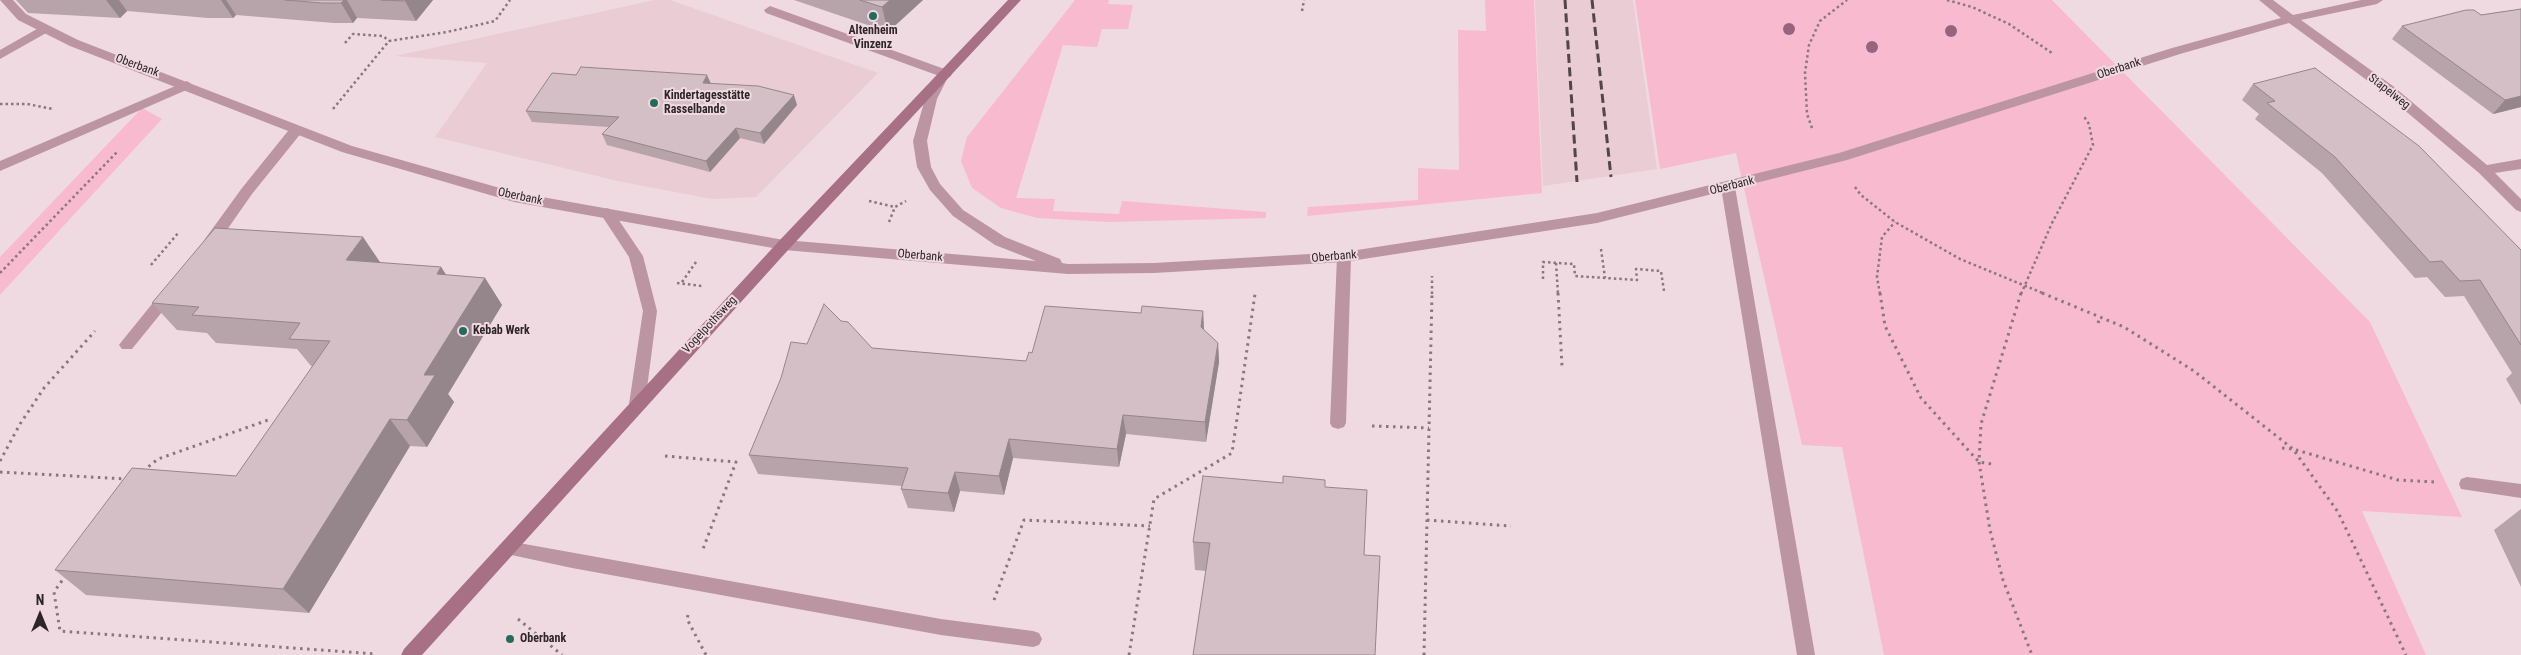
<!DOCTYPE html>
<html>
<head>
<meta charset="utf-8">
<style>
	body { margin:0 }
	#map { position:relative; width:2521px; height:655px; overflow:hidden; background:#f0dae1; font-family:"Roboto Condensed",sans-serif }
	canvas { display:block }
	.north { position:absolute; left:15px; top:590px; width:50px; height:50px; -webkit-text-stroke:4px #f0dae1; paint-order:stroke; rotate:0deg; font-size:14px; font-weight:700; line-height:20px; text-align:center; color:#2d2527 }
	.north::after { content:''; display:block; margin:auto; width:18px; height:22px; background:#2d2527; clip-path:polygon(50% 0,100% 100%,50% 72%,0 100%) }
</style>
</head>
<body>
<div id="map">
<canvas width="2521" height="655"></canvas>
<div class="north">N</div>
</div>
<script>
const c = document.querySelector('canvas').getContext('2d');
c.lineJoin = 'round';
function fillPath(path, color) {
  c.fillStyle = color;
  c.fill(path, 'evenodd');
}
function shape(rows) {
  const path = new Path2D();
  for (const r of rows) {
    path.moveTo(r[0], r[1]);
    for (let i = 2; i < r.length; i += 2) path.lineTo(r[i], r[i + 1]);
  }
  return path;
}
function trace(path, color, width, dash) {
  c.strokeStyle = color;
  c.lineWidth = width;
  c.lineCap = dash ? 'butt' : 'round';
  c.setLineDash(dash || []);
  c.stroke(path);
}
function write(font, color, halo, rows, align = 'center') {
  c.font = font + ' "Roboto Condensed",sans-serif';
  c.lineWidth = 4;
  c.setLineDash([]);
  c.textBaseline = 'middle';
  c.strokeStyle = halo;
  c.fillStyle = color;
  for (const [text, x, y, turn = 0] of rows) {
    c.save();
    c.translate(x, y);
    c.rotate((+turn || 0) * Math.PI / 180);
    c.textAlign = isNaN(turn) ? turn : align;
    if (halo) c.strokeText(text, 0, 0);
    c.fillText(text, 0, 0);
    c.restore();
  }
}
fillPath(shape([
	[655,0,670,0,878,73,756,197,712,199,622,182,435,137,487,63,395,56],
	[1535,0,1633,0,1657,169,1543,186]
]), '#e9ccd4');
fillPath(shape([
	[1075,0,1109,0,1108,4,1133,5,1128,29,1102,29,1097,47,1063,45,1016,198,1055,199,1053,211,1119,214,1122,201,1266,212,1266,218,1109,222,1037,218,1001,208,972,188,961,161,967,137],
	[1485,0,1534,0,1542,193,1307,216,1308,207,1418,200,1418,168,1459,170,1458,30,1486,31],
	[1635,0,2052,0,2370,322,2462,517,2362,511,2426,655,1884,655,1842,447,1802,445,1736,153,1660,169],
	[142,108,162,119,0,295,0,257]
]), '#f8bacf');
trace(shape([
	[1947,0,1972,7,2009,24,2052,53],
	[1302,11,1304,0],
	[345,43,353,34,383,36,389,41],
	[0,104,27,104,53,109],
	[333,109,389,41,447,32,495,21,510,0],
	[1812,128,1807,114,1805,73,1809,45,1820,21,1847,0],
	[1855,187,1861,195,1895,222,1960,259,2045,294],
	[869,201,895,207],
	[889,222,895,207,906,201],
	[1601,249,1605,278],
	[1556,263,1558,294],
	[151,265,179,232],
	[0,273,118,151],
	[1543,279,1543,262,1574,264,1575,276,1637,280,1636,269,1661,271,1664,291],
	[682,282,696,262],
	[677,283,702,286],
	[1432,294,1432,276],
	[1880,294,1877,277,1882,237,1895,222],
	[2021,294,2052,223,2093,145,2089,124,2083,115]
]), '#87787d', 2.5, [2.5, 3]);
trace(shape([
	[1558,293,1562,366],
	[1880,293,1885,326,1921,398,1979,462,1992,464],
	[2021,293,1981,424,1979,462,1990,530,2003,580,2032,655],
	[2042,293,2124,327,2194,371,2293,449,2338,512,2406,655],
	[2098,323,2100,317],
	[1372,426,1429,428],
	[2282,448,2293,449,2398,480,2434,482],
	[665,456,736,462,703,549],
	[0,461,20,424,44,388,95,331],
	[143,471,158,459,271,419],
	[0,472,127,479],
	[1427,520,1511,526],
	[66,575,54,592,60,631,376,654],
	[994,600,1024,520,1150,526],
	[688,615,687,619,706,655],
	[518,619,562,655],
	[1129,655,1154,499,1232,453,1255,294],
	[1424,655,1432,293]
]), '#87787d', 3, [2.5, 4.5]);
fillPath(shape([
	[770,6,950,71,952,74,950,77,942,77,766,13,764,10,770,6],
	[44,25,50,29,48,32,0,59,0,50,44,25],
	[187,81,193,85,191,88,0,171,0,161,187,81],
	[297,125,304,129,302,132,252,194,215,247,205,247,203,243,205,239,242,188,292,126,297,125],
	[1728,182,1735,187,1815,655,1797,655,1721,187,1728,182],
	[607,208,612,210,643,256,657,311,645,404,643,408,637,410,631,408,629,404,643,311,629,257,600,213,607,208],
	[1344,252,1351,257,1346,423,1344,427,1338,429,1332,427,1330,423,1337,257,1344,252],
	[170,287,175,288,177,292,175,296,132,349,122,349,119,345,122,341,165,288,170,287],
	[508,541,941,619,1033,631,1039,633,1042,639,1039,645,1033,647,941,635,572,568,502,553,499,548,502,543,508,541]
]), '#bc95a2');
fillPath(shape([
	[0,0,13,0,26,14,78,40,352,146,514,192,784,240,1036,261,995,245,953,216,930,190,917,167,913,141,925,99,937,76,941,75,947,79,937,99,927,141,931,167,940,184,963,210,1005,237,1060,259,1062,263,1068,264,1154,263,1344,252,1597,213,1839,153,2172,48,2281,18,2259,0,2273,0,2293,15,2361,0,2383,0,2377,4,2301,20,2393,86,2487,165,2521,159,2521,169,2495,173,2521,199,2521,212,2516,210,2479,173,2383,92,2289,23,2180,54,1847,160,1597,223,1344,262,1154,273,1068,274,784,250,514,202,342,152,70,46,18,20,0,0],
	[2467,477,2521,484,2521,498,2461,489,2459,484,2461,479,2467,477]
]), '#bc95a2');
fillPath(shape([
	[1008,0,1021,0,789,249,422,655,401,655,404,649,779,241,1008,0]
]), '#a77084');
trace(shape([
	[1565,0,1577,182],
	[1592,0,1611,177]
]), '#514649', 3, [9, 4.5]);
c.fillStyle = '#98647d';
for (const [x, y] of [
	[1789,29],
	[1951,31],
	[1872,47]
]) {
  c.beginPath();
  c.arc(x, y, 6, 0, 2 * Math.PI);
  c.fill();
}
fillPath(shape([
	[16,0,433,0,416,21,357,18,353,23,334,23,236,15,233,18,208,18,127,11,120,18,28,13],
	[794,0,923,0,888,32],
	[2521,9,2521,107,2493,114,2392,39,2402,26],
	[711,84,797,105,764,144,740,138,710,172,607,145,602,134,609,127,532,122,526,111],
	[2253,84,2521,250,2521,405,2506,379,2512,373,2464,296,2445,297,2427,277,2415,278,2322,173,2255,119,2259,114,2242,100],
	[381,263,441,267,446,275,485,278,502,305,448,394,454,402,427,447,410,446,309,613,86,595,55,570,236,476,313,366,311,366,297,349,216,343,207,333,177,330,152,303],
	[1203,311,1204,330,1218,343,1219,362,1206,442,1126,434,1119,467,1013,458,1004,495,960,491,954,512,908,508,901,489,902,486,758,474,749,455,807,344,841,321,872,348,1026,361,1141,313],
	[1325,480,1206,571,1195,570,1193,542,1283,483],
	[2521,509,2521,587,2494,530]
]), '#b6a4aa');
fillPath(shape([
	[106,0,119,0,127,11,120,18],
	[221,0,226,0,236,15,233,18],
	[344,0,347,0,357,18,353,23,341,3],
	[406,0,433,0,416,21,405,1],
	[890,0,923,0,888,32,882,7],
	[707,75,712,86,703,83],
	[794,95,797,105,764,144,760,133],
	[2521,96,2521,107,2493,114,2505,100],
	[736,128,740,138,710,172,706,161],
	[363,237,382,265,346,260],
	[441,267,459,294,437,274],
	[485,278,502,305,448,394,454,402,427,447,407,420,424,375],
	[1203,311,1204,330,1201,327],
	[1218,343,1219,362,1206,442,1205,422],
	[1123,415,1126,434,1119,467,1117,449],
	[390,419,410,446,309,613,283,589],
	[1009,439,1013,458,1004,495,999,476],
	[955,472,960,491,954,512,948,493]
]), '#94868b');
const building = shape([
	[285,0,344,0,341,3,322,3,285,0],
	[381,0,406,0,405,1,381,0],
	[860,0,890,0,882,7,860,0],
	[2521,9,2521,96,2505,100,2402,26,2466,10,2474,10,2481,15,2521,9],
	[581,67,707,75,703,83,758,86,794,95,760,133,736,128,706,161,602,134,619,117,526,111,552,73,576,75,581,67],
	[2315,68,2419,146,2521,250,2521,345,2480,280,2460,281,2442,261,2430,262,2335,157,2267,103,2275,101,2253,84,2315,68],
	[215,228,363,237,346,260,441,267,437,274,485,278,424,375,435,375,407,420,390,419,283,589,55,570,132,468,236,476,330,341,289,339,300,323,192,315,199,307,152,303,215,228],
	[824,304,841,321,848,322,872,348,1026,361,1029,352,1032,353,1045,306,1141,313,1142,306,1203,311,1201,327,1218,343,1205,422,1123,415,1117,449,1009,439,999,476,955,472,948,493,901,489,908,468,749,455,781,378,791,342,807,344,824,304],
	[1203,476,1283,483,1283,476,1325,480,1325,487,1367,490,1364,555,1380,556,1375,655,1193,655,1210,543,1193,542,1203,476]
]);
fillPath(building, '#d4bfc6');
trace(building, '#94868b', 1);
for (const [x, y, r, color] of [
	[873,16,5,"#266a5b"],
	[654,103,5,"#266a5b"],
	[463,331,5,"#266a5b"],
	[510,639,5,"#266a5b"]
]) {
  const dot = new Path2D();
  dot.arc(x, y, r, 0, 2 * Math.PI);
  c.fillStyle = color;
  c.fill(dot);
  trace(dot, '#f0dae1', 2);
}
write('bold 12px', '#2d2527', '#f0dae1', [
	["Altenheim",873,31,"center"],
	["Vinzenz",873,45,"center"],
	["Kindertagesstätte",664,96],
	["Rasselbande",664,110],
	["Kebab Werk",473,331],
	["Oberbank",520,639]
], 'left');
write('12px', '#2d2527', '#f0dae1', [
	["Oberbank",137,66,20],
	["Oberbank",2119,69,-18],
	["Stapelweg",2389,92,38],
	["Oberbank",1732,186,-14],
	["Oberbank",520,197,12],
	["Oberbank",920,256,5],
	["Oberbank",1334,257,-5],
	["Vogelpothsweg",710,325,-47]
]);
</script>
</body>
</html>
